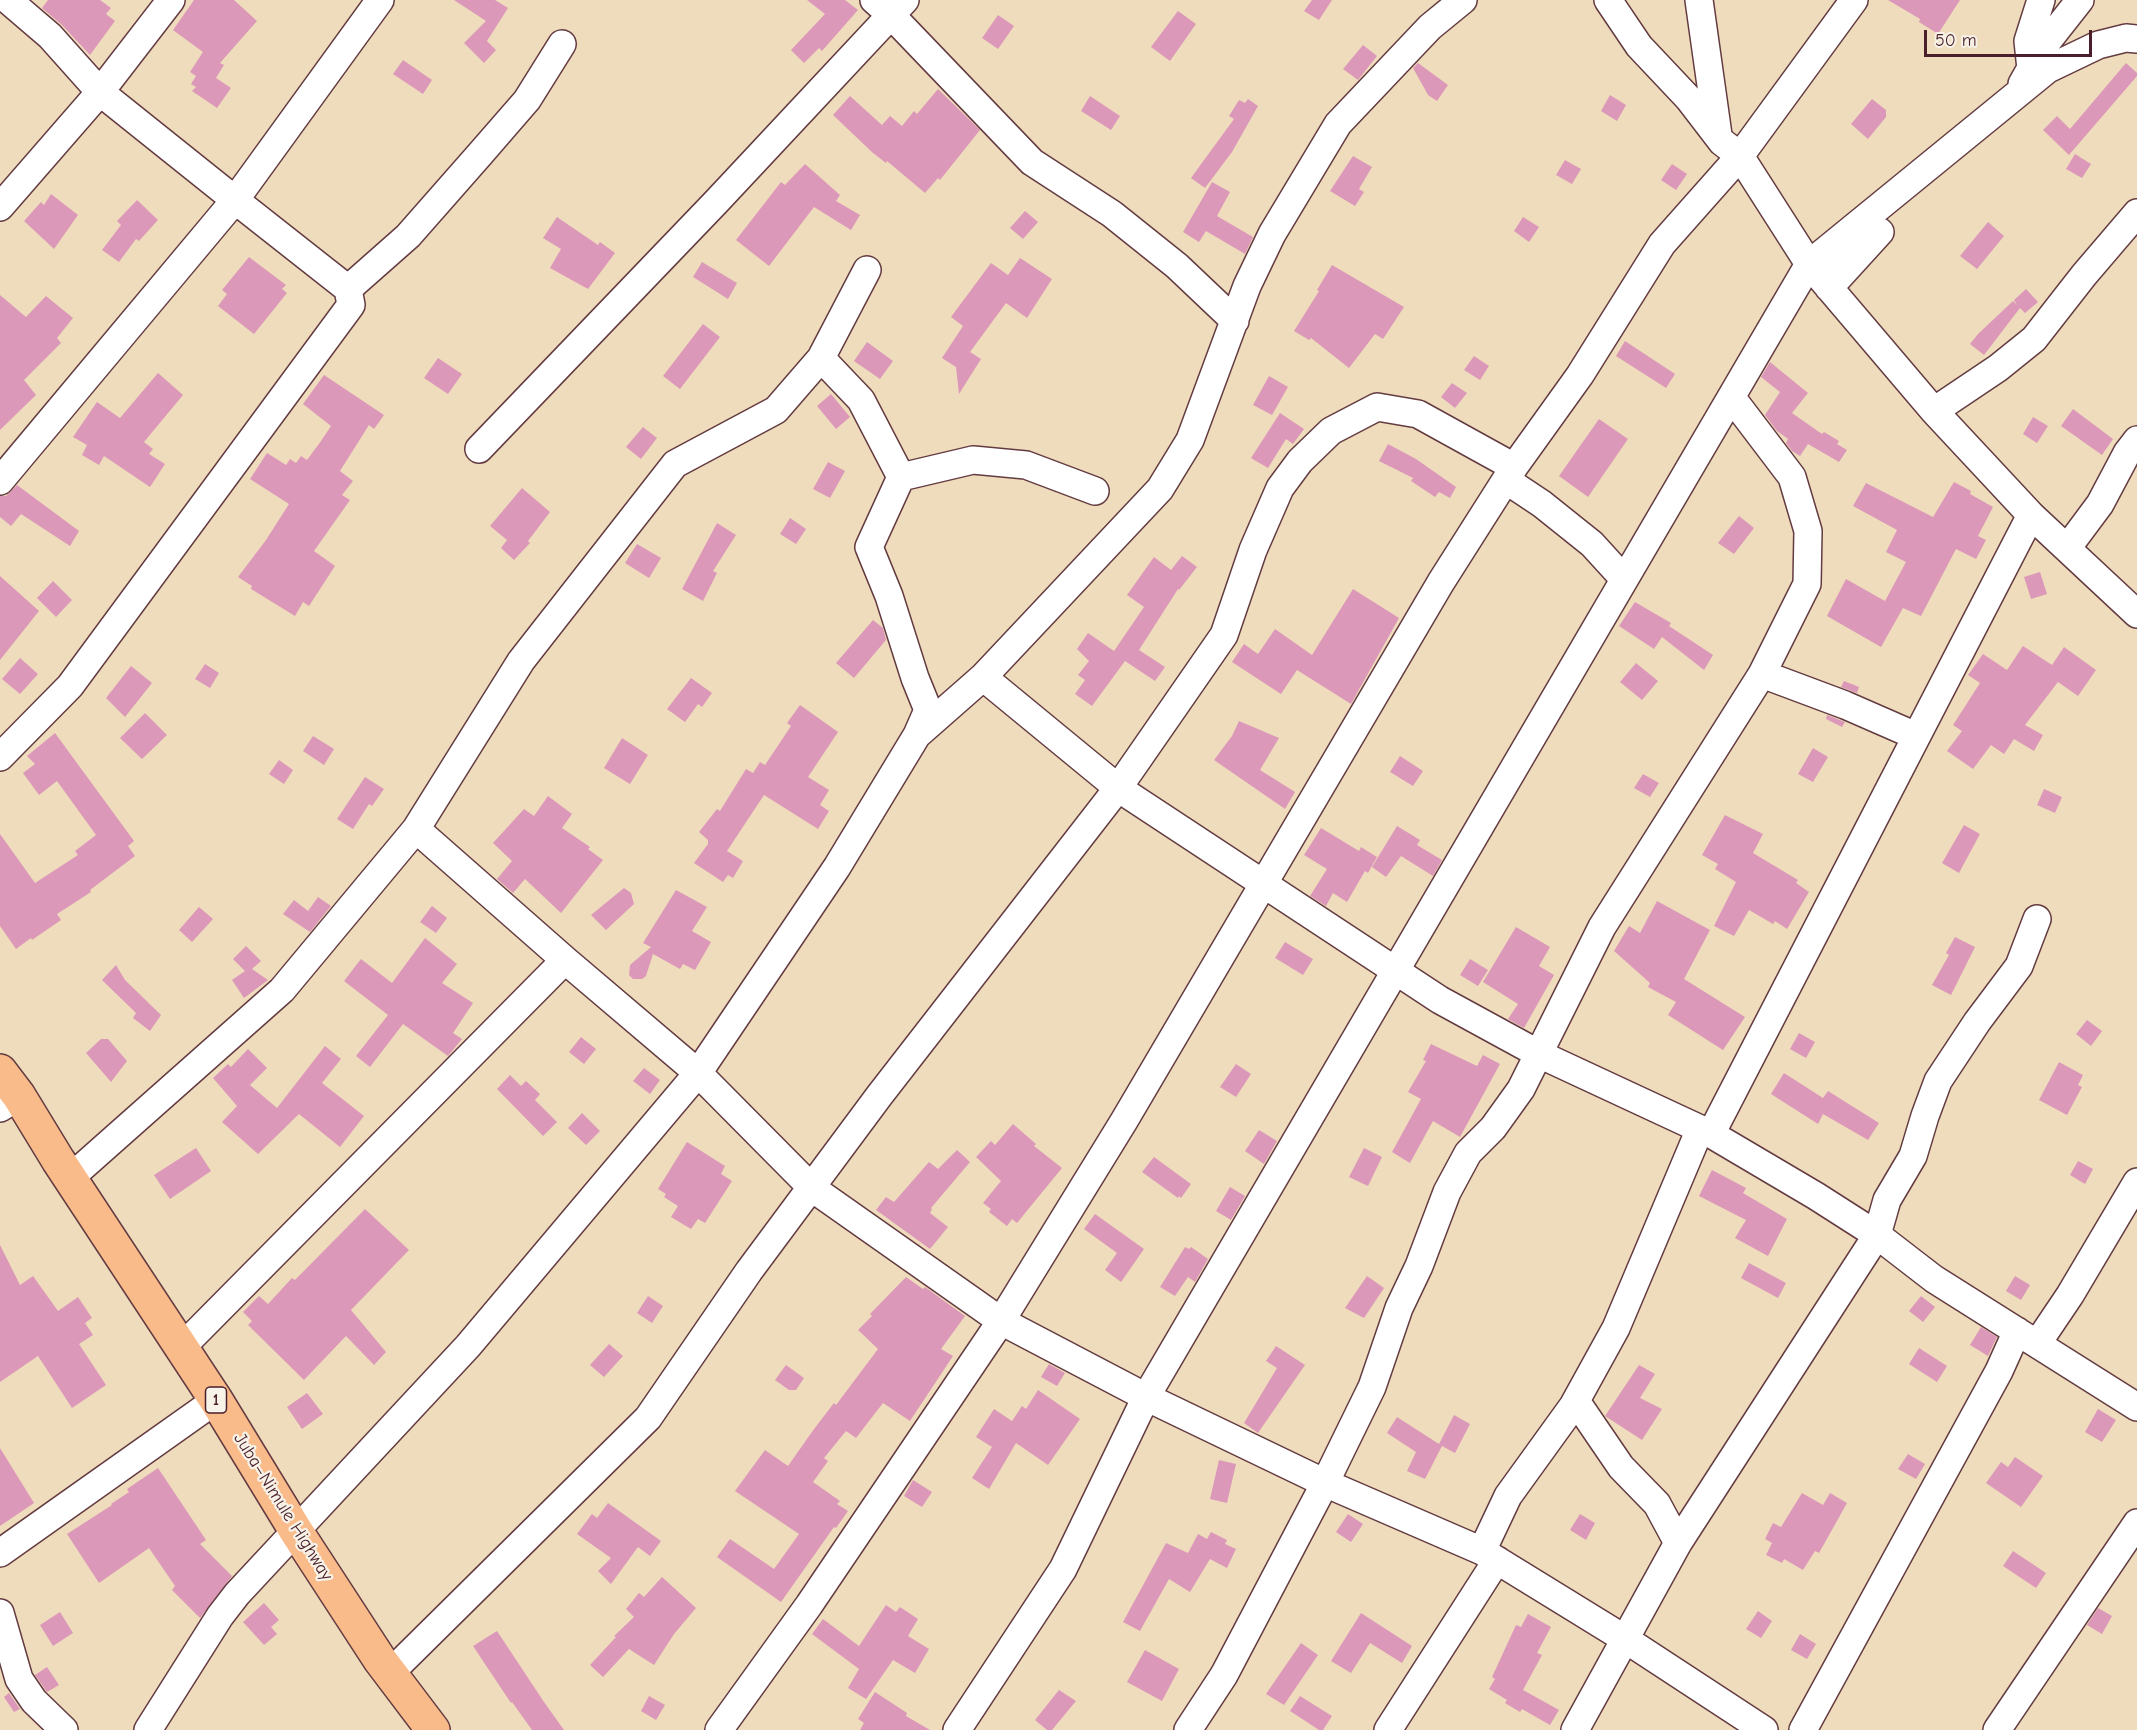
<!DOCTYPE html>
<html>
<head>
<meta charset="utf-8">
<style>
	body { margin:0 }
	#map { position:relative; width:2137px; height:1730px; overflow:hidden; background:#efdcbc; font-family:"Comic Neue",sans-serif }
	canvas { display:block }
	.scale { position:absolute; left:1924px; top:30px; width:168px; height:27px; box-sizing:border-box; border:3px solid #4a1f2b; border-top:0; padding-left:8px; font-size:18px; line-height:21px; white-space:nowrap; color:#4a1f2b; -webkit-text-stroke:4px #f7f3e8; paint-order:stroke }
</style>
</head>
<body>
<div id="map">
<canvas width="2137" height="1730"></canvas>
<div class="scale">50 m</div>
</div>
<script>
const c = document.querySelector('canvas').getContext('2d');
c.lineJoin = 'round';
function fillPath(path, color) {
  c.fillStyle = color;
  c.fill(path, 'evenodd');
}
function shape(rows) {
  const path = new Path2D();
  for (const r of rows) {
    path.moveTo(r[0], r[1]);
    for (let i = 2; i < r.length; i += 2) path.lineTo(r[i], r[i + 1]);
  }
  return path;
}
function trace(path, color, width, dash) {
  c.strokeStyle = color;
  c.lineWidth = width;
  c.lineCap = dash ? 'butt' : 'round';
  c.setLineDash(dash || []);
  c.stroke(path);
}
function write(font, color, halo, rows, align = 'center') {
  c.font = font + ' "Comic Neue",sans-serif';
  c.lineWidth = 4.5;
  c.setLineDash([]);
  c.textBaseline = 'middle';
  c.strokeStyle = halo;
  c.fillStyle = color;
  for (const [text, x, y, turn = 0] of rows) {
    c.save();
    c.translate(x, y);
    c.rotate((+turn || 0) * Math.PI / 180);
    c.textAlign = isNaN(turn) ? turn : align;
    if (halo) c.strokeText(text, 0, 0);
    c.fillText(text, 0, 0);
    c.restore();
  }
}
fillPath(shape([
	[48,0,100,0,111,8,106,14,115,21,90,55,62,25,42,8],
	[194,0,234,0,257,21,220,63,224,65,216,78,231,88,217,108,192,91,196,87,191,84,196,76,190,72,203,52,173,30],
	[454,0,495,0,508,8,487,41,496,50,484,63,464,43,486,21],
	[807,0,845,0,858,10,822,51,819,48,804,63,791,50,825,14],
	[1312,0,1332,0,1319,20,1304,11],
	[1888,0,1960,0,1938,34,1919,22,1920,19],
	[1178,11,1196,24,1170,61,1151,47],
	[998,15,1014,26,998,49,982,38],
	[1363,45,1377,56,1358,80,1343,69],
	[403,60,432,80,423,94,393,74],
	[1418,63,1448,85,1437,101,1428,95,1413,68],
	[2126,63,2137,73,2137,76,2069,155,2043,130,2057,116,2070,129],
	[938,89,980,130,940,180,938,178,925,193,887,161,886,163,873,153,833,115,850,96,882,125,890,116,902,126,914,111,917,114],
	[1610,95,1626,105,1617,121,1601,111],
	[1090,96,1120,116,1111,130,1081,111],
	[1248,99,1258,106,1232,152,1205,188,1191,178,1234,119,1229,116,1239,100,1245,103],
	[1872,99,1886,110,1886,117,1868,139,1851,124],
	[2075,154,2091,164,2082,178,2066,169],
	[1353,156,1372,167,1359,189,1364,192,1355,206,1330,191],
	[1565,160,1581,169,1572,184,1556,175],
	[805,164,840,195,836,201,860,215,851,230,814,207,769,266,736,240,781,182,785,185],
	[1672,164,1687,174,1676,190,1661,180],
	[1212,182,1230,192,1217,216,1253,237,1245,254,1206,231,1199,242,1183,232],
	[51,194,78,215,54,249,24,221,41,202,44,205],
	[137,200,158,220,139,241,136,239,119,262,102,250,121,225,117,221],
	[1025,211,1038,222,1023,239,1010,228],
	[557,217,598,245,600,242,615,253,588,289,550,268,561,249,543,238],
	[1523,217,1539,227,1529,242,1514,231],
	[1988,222,2004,236,1977,269,1960,256],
	[249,257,286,285,282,289,287,293,254,334,218,306,227,294,222,290],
	[1020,258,1052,279,1027,318,1006,303,970,352,981,359,959,394,956,367,942,358,963,326,951,317,991,263,1008,275],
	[702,262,737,283,728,299,693,277],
	[1332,265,1404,307,1383,339,1375,334,1349,368,1311,338,1309,340,1294,331,1319,291,1317,290],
	[2026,289,2038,302,2025,313,2020,308,1984,355,1970,344,1978,334,2013,301,2017,305,2014,300],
	[0,295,26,317,46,296,73,318,57,338,61,343,24,380,36,395,0,430],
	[703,324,720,337,680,389,663,376],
	[1625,341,1675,374,1666,388,1616,356],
	[867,342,893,361,880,379,854,361],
	[1474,356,1489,366,1480,380,1464,370],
	[438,358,462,374,448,394,424,378],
	[1770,362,1808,393,1792,413,1822,434,1824,432,1839,441,1837,444,1847,450,1839,462,1808,444,1800,456,1792,451,1786,443,1788,439,1777,431,1765,415,1780,392,1761,377],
	[158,373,183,395,144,442,153,449,149,454,165,464,150,487,104,456,99,465,82,455,87,445,73,437,97,402,120,418],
	[324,375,384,415,374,429,369,425,340,471,353,481,342,495,350,500,314,551,335,566,309,606,303,602,295,616,251,589,252,586,238,577,266,540,289,504,250,479,267,453,286,465,290,459,296,463,301,456,307,460,321,441,331,426,303,404],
	[1269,376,1288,387,1272,415,1253,405],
	[1452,383,1467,393,1455,408,1441,397],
	[831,394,850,417,836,429,817,406],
	[2073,409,2113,439,2102,455,2061,426],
	[1280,413,1304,429,1293,444,1286,439,1268,468,1251,458],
	[2033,417,2048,426,2037,443,2023,434],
	[1599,419,1628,439,1588,497,1559,476],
	[643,427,657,438,641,459,626,447],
	[1388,444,1416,459,1456,487,1450,498,1439,492,1435,497,1411,481,1413,478,1379,461],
	[828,462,845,471,830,498,813,489],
	[1954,482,1971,491,1970,494,1993,507,1978,536,1986,540,1976,559,1956,549,1921,616,1903,608,1881,647,1827,616,1846,579,1885,601,1906,562,1886,552,1897,530,1853,506,1866,483,1933,517],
	[17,485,79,531,70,546,21,514,11,526,0,517,0,496,6,496],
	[522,488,550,512,528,541,530,543,514,560,501,548,507,540,490,526],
	[1739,516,1754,528,1734,554,1718,543],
	[790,518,806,529,796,544,780,534],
	[717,523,736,535,713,571,717,573,703,601,682,589],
	[637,544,661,558,649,578,625,563],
	[1182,556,1197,567,1179,590,1178,589,1139,650,1165,667,1155,681,1125,661,1092,706,1075,694,1085,680,1078,675,1089,661,1077,649,1088,633,1114,651,1144,607,1127,595,1154,557,1171,570],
	[2040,572,2047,594,2031,599,2024,577],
	[0,576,39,611,0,660],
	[53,581,72,600,56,617,37,598],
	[1353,589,1399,618,1351,704,1297,670,1281,694,1232,662,1244,644,1258,654,1275,629,1312,655],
	[1635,602,1671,623,1664,634,1669,626,1713,655,1704,670,1662,637,1654,649,1619,626],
	[873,620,883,628,886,640,854,678,836,663],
	[2023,646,2052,665,2064,647,2096,670,2078,696,2058,682,2025,725,2043,735,2034,751,2014,739,2004,754,1991,745,1973,769,1947,751,1962,731,1953,725,1980,683,1968,675,1983,654,2007,670],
	[20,658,38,674,20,694,2,679],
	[1636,663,1658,681,1642,700,1620,682],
	[205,664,219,673,210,688,195,679],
	[131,666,152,683,125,717,106,698],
	[691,678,712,693,702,707,698,704,685,722,667,709],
	[1844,681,1859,687,1857,693,1841,687],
	[800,705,838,732,808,777,829,790,820,805,829,811,818,829,764,795,727,851,743,861,733,878,728,875,723,882,694,863,708,844,708,840,699,832,717,809,720,811,746,769,753,773,760,762,765,765,791,726,787,723],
	[145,713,167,735,142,759,120,738],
	[1827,715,1845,722,1842,727,1826,719],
	[1239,721,1279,738,1260,770,1295,792,1285,809,1214,760,1232,736],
	[55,733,134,841,128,846,135,856,90,890,91,892,57,914,61,920,32,940,31,938,16,949,0,926,0,834,35,883,78,855,75,851,96,835,57,781,39,795,23,773,35,764,27,756],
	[313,736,334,749,324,765,303,751],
	[622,738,648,755,630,784,604,768],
	[1813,748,1828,757,1813,782,1798,774],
	[1400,756,1423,771,1413,786,1390,772],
	[279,760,293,770,284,784,269,774],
	[1643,774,1659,783,1650,797,1634,788],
	[365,777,384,789,372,806,369,804,353,829,337,819],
	[2044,789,2062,797,2055,813,2037,805],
	[548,796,572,814,562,828,590,847,588,849,603,860,561,913,525,879,513,893,497,879,512,861,493,843,524,809,534,816],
	[1725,815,1763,834,1753,853,1798,880,1796,883,1809,892,1787,929,1775,921,1773,924,1749,910,1734,936,1714,926,1736,882,1715,869,1718,864,1702,855],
	[1964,825,1980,834,1959,873,1942,863],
	[1397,826,1420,840,1417,845,1442,860,1433,876,1401,856,1386,877,1372,867],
	[1321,828,1359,851,1361,847,1377,857,1368,873,1365,871,1347,902,1333,893,1326,906,1310,896,1327,869,1304,855],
	[624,888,631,893,634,904,606,930,591,915],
	[676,890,707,907,692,931,711,942,695,970,683,964,680,969,653,954,646,976,642,979,633,979,629,975,630,965,651,947,643,943],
	[318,897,331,906,310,932,283,914,294,900,308,911],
	[1657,901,1710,930,1684,979,1745,1017,1723,1050,1668,1015,1676,1002,1648,987,1650,983,1614,951,1629,926,1640,933],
	[432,906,447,918,436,933,420,922],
	[199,907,213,919,192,942,179,930],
	[1516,927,1550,947,1539,966,1554,975,1524,1028,1508,1019,1518,1004,1483,982],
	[1955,937,1975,947,1951,995,1932,985,1949,955,1946,953],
	[425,938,457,964,442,983,473,1003,453,1033,462,1039,448,1056,403,1024,370,1067,356,1056,388,1015,344,981,361,959,392,983],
	[1285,942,1313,959,1303,975,1275,958],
	[246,946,261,961,252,969,268,980,244,998,232,980,245,971,233,959],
	[1470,959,1488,970,1478,986,1460,975],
	[116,965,125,980,161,1015,150,1031,133,1018,136,1013,102,980],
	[2087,1020,2102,1031,2091,1046,2076,1034],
	[1799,1033,1815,1042,1806,1058,1790,1049],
	[581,1037,596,1049,584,1064,569,1052],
	[101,1039,108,1039,127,1061,111,1082,86,1053],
	[1431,1044,1477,1066,1483,1055,1500,1064,1460,1137,1433,1121,1410,1163,1392,1152,1421,1099,1408,1092,1426,1061,1423,1060],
	[325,1046,341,1059,322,1083,364,1116,340,1147,299,1114,258,1154,222,1122,237,1106,213,1078,228,1064,231,1067,248,1049,267,1068,250,1085,277,1108],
	[2059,1062,2083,1075,2078,1085,2082,1087,2067,1115,2039,1100],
	[1236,1064,1251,1074,1236,1097,1220,1087],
	[644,1068,660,1080,650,1094,633,1081],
	[1784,1073,1823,1098,1828,1091,1879,1123,1868,1140,1823,1114,1818,1124,1771,1094],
	[510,1075,521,1086,526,1081,540,1094,535,1100,557,1122,543,1136,497,1089],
	[582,1113,600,1131,586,1145,568,1128],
	[1013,1124,1036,1144,1034,1146,1062,1168,1017,1223,1012,1219,1007,1226,989,1212,991,1209,983,1203,1001,1181,976,1157,991,1141,995,1145],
	[1259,1130,1277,1141,1264,1164,1245,1151],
	[687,1142,725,1166,721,1174,732,1181,705,1223,698,1219,691,1229,671,1217,678,1206,664,1197,666,1194,658,1189],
	[196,1148,211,1171,170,1199,154,1175],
	[1364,1148,1382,1157,1368,1186,1349,1177],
	[957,1150,970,1162,931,1208,932,1209,930,1213,948,1227,930,1249,876,1210,886,1197,894,1202,929,1162,938,1169],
	[1154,1157,1191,1184,1181,1198,1179,1196,1178,1198,1142,1172],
	[2078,1161,2093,1169,2085,1184,2070,1175],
	[1712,1170,1746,1188,1743,1193,1787,1219,1768,1256,1735,1238,1746,1220,1699,1196],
	[1230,1187,1245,1196,1231,1220,1216,1211],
	[365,1209,409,1250,351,1310,386,1352,374,1365,346,1336,304,1380,248,1325,252,1321,243,1312,259,1296,268,1304,292,1278,295,1280],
	[1095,1214,1144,1249,1121,1282,1105,1270,1117,1253,1084,1229],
	[0,1245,20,1285,33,1276,58,1311,78,1297,92,1318,85,1323,93,1335,79,1344,106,1385,72,1408,38,1356,0,1382],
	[1185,1247,1189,1249,1191,1247,1208,1259,1195,1282,1188,1277,1175,1296,1160,1287],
	[1749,1263,1786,1283,1778,1298,1741,1278],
	[1367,1276,1384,1288,1364,1318,1345,1308],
	[2015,1276,2030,1285,2021,1300,2006,1291],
	[906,1277,923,1289,925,1287,965,1316,941,1349,953,1356,910,1421,883,1403,856,1438,846,1431,824,1458,828,1461,813,1482,840,1501,837,1504,848,1511,836,1528,834,1527,781,1602,717,1557,730,1539,774,1569,799,1534,735,1491,765,1450,788,1466,814,1429,834,1403,836,1405,878,1349,858,1330,872,1316,870,1314],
	[648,1296,663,1306,652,1323,637,1313],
	[1921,1296,1935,1307,1923,1322,1909,1311],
	[1981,1327,1997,1337,1988,1356,1970,1345],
	[609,1344,623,1356,604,1377,590,1365],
	[1276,1346,1305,1365,1258,1433,1244,1423,1277,1368,1266,1361],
	[1919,1348,1947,1366,1937,1382,1909,1364],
	[1049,1364,1065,1373,1057,1386,1041,1377],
	[786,1365,804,1378,796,1390,789,1390,775,1380],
	[1639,1365,1655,1374,1640,1398,1662,1409,1642,1440,1605,1416],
	[1038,1390,1080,1419,1048,1465,1016,1443,989,1489,972,1478,992,1447,976,1437,994,1409,1012,1421,1022,1406,1026,1409],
	[307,1393,323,1414,302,1429,287,1407],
	[2098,1409,2116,1420,2102,1442,2085,1432],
	[1454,1415,1470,1424,1455,1453,1442,1446,1425,1479,1407,1471,1416,1452,1387,1433,1397,1417,1439,1444],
	[0,1448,34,1503,0,1526],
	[1908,1454,1925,1464,1916,1479,1898,1469],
	[2015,1457,2043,1476,2021,1507,1986,1483,2001,1462,2008,1467],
	[1219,1460,1236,1464,1227,1503,1210,1499],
	[158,1468,206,1540,200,1544,232,1576,200,1618,172,1590,175,1586,149,1548,99,1583,67,1534,112,1505,111,1504,129,1492,127,1489],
	[913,1480,932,1492,922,1507,904,1496],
	[1802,1493,1823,1505,1830,1493,1847,1503,1819,1553,1815,1551,1803,1570,1784,1559,1782,1563,1766,1555,1772,1543,1765,1539,1773,1523,1781,1527],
	[608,1503,661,1541,650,1556,638,1547,611,1584,598,1571,611,1558,577,1534,592,1514,597,1518],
	[1348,1514,1363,1524,1351,1542,1336,1532],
	[1580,1514,1595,1523,1586,1540,1570,1530],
	[1211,1532,1227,1540,1225,1544,1236,1549,1227,1568,1210,1559,1190,1592,1169,1579,1140,1631,1123,1622,1166,1543,1188,1553,1198,1534,1207,1539],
	[2013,1551,2046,1573,2036,1588,2003,1566],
	[662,1577,696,1608,674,1634,654,1665,629,1649,603,1677,590,1665,616,1637,614,1636,634,1617,626,1609,639,1593,644,1597],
	[264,1603,279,1620,271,1627,277,1634,264,1645,243,1622],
	[886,1605,896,1612,900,1607,918,1619,908,1636,929,1649,915,1673,893,1660,866,1699,848,1688,859,1669,812,1634,823,1619,859,1646],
	[2098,1608,2112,1616,2102,1634,2087,1625],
	[1758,1611,1772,1621,1761,1638,1746,1629],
	[60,1612,73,1633,53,1646,40,1625],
	[1361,1613,1412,1646,1402,1663,1370,1643,1351,1673,1331,1661],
	[1528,1614,1551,1627,1537,1653,1542,1655,1523,1690,1559,1710,1550,1725,1522,1709,1520,1712,1505,1703,1507,1700,1489,1689,1495,1679,1492,1677,1516,1625,1521,1627],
	[497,1631,544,1702,564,1730,532,1730,512,1702,511,1703,473,1646],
	[1800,1634,1816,1644,1807,1659,1791,1650],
	[1301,1643,1318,1655,1284,1705,1266,1694],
	[1145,1650,1179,1669,1162,1701,1127,1682],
	[47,1667,59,1685,47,1692,35,1675],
	[1059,1690,1076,1701,1052,1730,1047,1730,1035,1720],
	[875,1692,907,1713,906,1716,930,1730,860,1730,864,1723,858,1719],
	[9,1693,20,1709,14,1712,4,1697],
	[649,1696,665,1705,656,1720,641,1711],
	[1300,1696,1332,1716,1323,1730,1319,1730,1290,1711]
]), '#dc98b9');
const minor = shape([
	[874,0,891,15,1032,162,1112,214,1177,266,1235,321],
	[1608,0,1639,46,1689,99,1722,142,1740,156,1809,264,1934,411,2031,515,2137,614],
	[1699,0,1718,135],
	[2031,69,2028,41,2041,0],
	[2022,84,2043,47,2080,0],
	[0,207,100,92,171,0],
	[867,270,821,358,776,410,675,464,521,661,416,829,565,960,698,1073,812,1188,1001,1321,1146,1397,1325,1483,1482,1551,1625,1639,1764,1730],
	[1829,288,1880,232,1809,264,2048,69,2098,45,2126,38,2137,39],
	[348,289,408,236,481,153,527,100,562,44],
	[821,358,861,400,901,477,869,547,889,596,915,678,928,710,917,735],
	[1934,411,1998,368,2034,339,2084,275,2137,213],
	[479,449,717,201,905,0],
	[901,477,973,460,1026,465,1095,491],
	[1506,480,1542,504,1592,544,1623,578],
	[0,481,235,200,100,92,50,36,8,0],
	[2068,547,2100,504,2127,453,2137,440],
	[1762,674,1845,705,1916,736],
	[983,677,1118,788,1440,1000,1539,1054,1711,1134,1816,1196,1877,1235,1934,1279,2137,1407],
	[0,757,70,686,351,305,348,289,235,200,380,0],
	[0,1108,19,1096],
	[1711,1134,2031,515],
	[70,1178,282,990,416,829],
	[2037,1344,2070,1295,2137,1182],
	[181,1348,565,960],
	[1576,1401,1621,1467,1657,1504,1678,1543],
	[1482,1551,1508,1496,1573,1406,1616,1328,1700,1129],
	[0,1553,216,1400],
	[0,1613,19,1679,34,1701,64,1730],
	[390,1673,648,1418,749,1271,879,1096,1118,788,1224,635,1253,550,1280,488,1300,461,1331,431,1377,407,1418,414,1514,467],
	[148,1730,220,1616,237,1594,468,1346,698,1073,837,867,917,735,983,677,1160,489,1190,440,1247,286,1272,234,1338,124,1430,27,1463,0],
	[719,1730,809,1605,1001,1321,1124,1121,1441,582,1514,467,1580,375,1662,244,1740,156,1854,0],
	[957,1730,1063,1569,1146,1397,1809,264],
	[1188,1730,1224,1675,1325,1483,1372,1387,1399,1308,1419,1266,1447,1192,1468,1153,1493,1128,1521,1089,1602,927,1762,674,1807,584,1808,531,1792,477,1732,398],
	[1388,1730,1497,1560],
	[1575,1730,1678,1543,1877,1235,1887,1200,1913,1156,1925,1116,1938,1081,1977,1022,2019,966,2037,919],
	[1803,1730,1999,1371,2017,1331],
	[1997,1730,2137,1523]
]);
const primary = shape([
	[0,1071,19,1096,58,1160,216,1400,296,1531,380,1660,433,1730]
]);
trace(minor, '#633b41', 30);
trace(primary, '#633b41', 36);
trace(minor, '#fff', 27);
trace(primary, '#fabb8b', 33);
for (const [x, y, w] of [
	[216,1400,21]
]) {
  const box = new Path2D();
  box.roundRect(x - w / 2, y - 13, w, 26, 4.5);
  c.fillStyle = '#f7f3e8';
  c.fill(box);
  trace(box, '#4a1f2b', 1.5);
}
write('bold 16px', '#4a1f2b', null, [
	["1",216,1400]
]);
write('18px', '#4a1f2b', '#f7f3e8', [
	["Juba–Nimule Highway",283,1507,58]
]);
</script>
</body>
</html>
